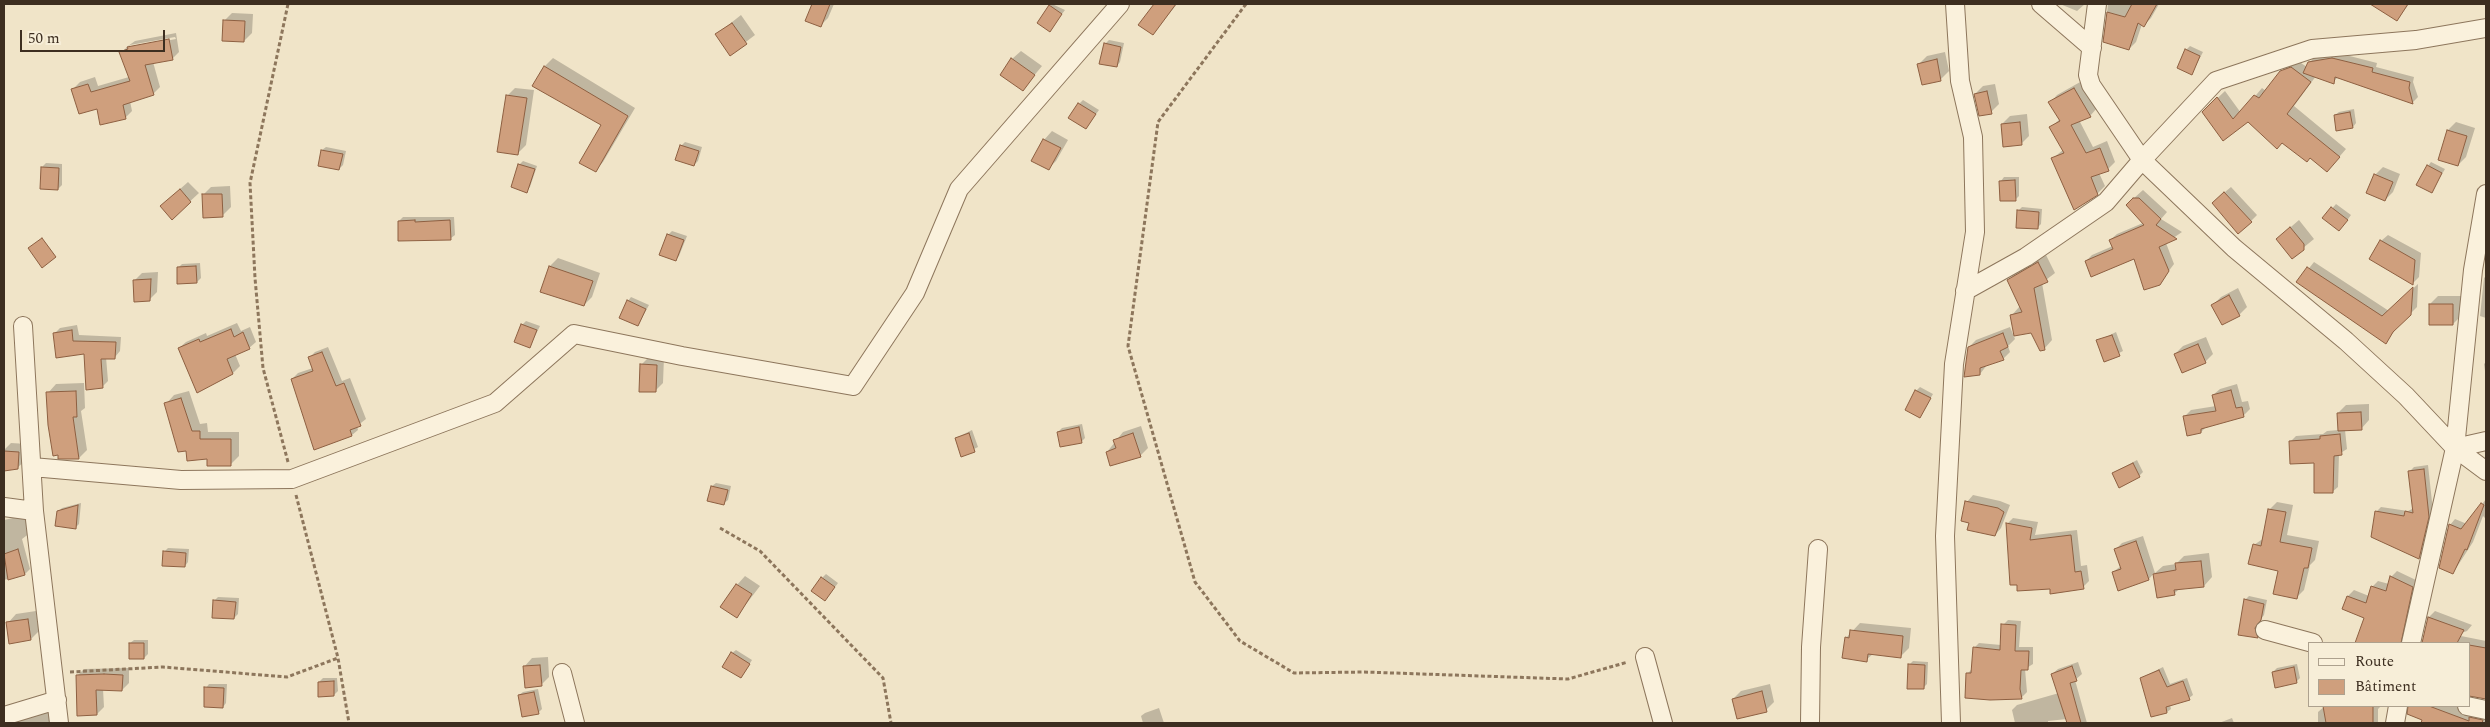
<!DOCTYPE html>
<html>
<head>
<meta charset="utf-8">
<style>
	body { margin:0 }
	#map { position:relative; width:2490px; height:727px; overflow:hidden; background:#f0e4c8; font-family:Spectral,serif }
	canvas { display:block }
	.frame { position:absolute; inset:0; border:5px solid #3d2e20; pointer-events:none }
	.legend { position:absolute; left:2308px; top:642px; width:162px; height:65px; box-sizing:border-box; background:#f7eed8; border:1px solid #ada18e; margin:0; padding:6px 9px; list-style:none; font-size:15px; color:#3d2e20 }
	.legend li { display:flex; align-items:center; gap:10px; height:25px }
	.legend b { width:25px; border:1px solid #ada18e }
	.scale { position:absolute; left:20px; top:30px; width:145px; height:22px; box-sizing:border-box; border:2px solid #3d2e20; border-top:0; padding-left:6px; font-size:15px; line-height:18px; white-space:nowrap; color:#3d2e20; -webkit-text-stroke:4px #f7eed8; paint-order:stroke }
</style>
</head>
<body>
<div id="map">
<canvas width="2490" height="727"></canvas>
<div class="frame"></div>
<ul class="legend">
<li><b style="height:6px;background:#faf1dc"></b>Route</li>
<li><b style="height:14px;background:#cf9f7d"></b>Bâtiment</li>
</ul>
<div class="scale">50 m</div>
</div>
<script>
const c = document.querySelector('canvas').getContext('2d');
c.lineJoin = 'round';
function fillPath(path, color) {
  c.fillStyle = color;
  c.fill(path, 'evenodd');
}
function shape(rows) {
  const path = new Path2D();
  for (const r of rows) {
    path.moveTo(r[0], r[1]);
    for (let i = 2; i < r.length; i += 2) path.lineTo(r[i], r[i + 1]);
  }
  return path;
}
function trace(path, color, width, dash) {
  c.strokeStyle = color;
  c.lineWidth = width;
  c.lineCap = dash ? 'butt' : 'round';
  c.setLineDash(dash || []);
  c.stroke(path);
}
fillPath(shape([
	[814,4,834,4,828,18,820,26,807,20],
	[1052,4,1065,10,1050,30,1050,6],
	[1155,4,1177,4,1153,34,1140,24],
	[2060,4,2085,4,2077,11],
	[2108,4,2159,4,2151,18,2144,25,2142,24,2136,42,2129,49,2104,41],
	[2375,4,2409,4,2397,20],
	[232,13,253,14,252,33,244,41,224,21],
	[741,15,755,35,730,54,717,34],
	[176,33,179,52,172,59,153,62,160,87,153,94,130,101,132,111,125,118,98,107,73,89,80,82,95,77,98,86,129,77,121,53,128,46,135,41],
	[175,37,176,39,127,48,130,45],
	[1109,40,1124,43,1120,62,1117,66,1105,44],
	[2190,46,2203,52,2192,73,2186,50],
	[1021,51,1042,66,1023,89,1012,59],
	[1945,52,1949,71,1941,79,1923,83,1919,64,1927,56],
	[2338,53,2377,63,2376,67,2414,77,2413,82,2418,97,2413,102,2338,77,2333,82,2316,76,2294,106,2346,149,2334,163,2311,156,2248,121,2223,139,2203,112,2225,91,2241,113,2262,88,2266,91,2288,64,2298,61,2307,67,2314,57],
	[553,58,635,108,603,162,595,171,602,124,534,85,545,66],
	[2082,81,2097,108,2090,116,2079,120,2093,147,2107,141,2115,162,2108,169,2099,173,2105,186,2097,194,2053,158,2063,150,2051,127,2060,119,2050,103,2057,95],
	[1995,84,1999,104,1991,112,1975,94,1983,86],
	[515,88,534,90,526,145,517,154,507,96],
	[1083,100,1099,110,1086,128,1079,104],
	[2354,109,2356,123,2353,127,2335,115,2339,112],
	[2027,114,2029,136,2021,144,2002,124,2010,116],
	[2456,122,2475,128,2466,157,2458,165,2448,130],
	[1052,131,1068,140,1056,161,1048,169,1033,160,1044,140],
	[685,142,702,147,698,161,694,165,681,146],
	[326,147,346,151,343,165,339,169,322,150],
	[523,161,537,166,530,187,526,191,519,165],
	[2431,162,2445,169,2432,191,2428,166],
	[46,163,62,164,62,185,58,189,42,167],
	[2383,167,2400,174,2393,192,2385,200,2375,175],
	[2004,177,2019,177,2019,196,2015,200,2001,181],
	[188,182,199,193,172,218,170,198],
	[230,186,231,207,223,215,203,195,211,187],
	[2231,187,2257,215,2251,221,2219,197],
	[2143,190,2167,212,2161,219,2182,232,2166,243,2174,264,2159,284,2135,257,2086,261,2092,255,2113,246,2110,240,2117,234,2143,223,2133,199],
	[2336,204,2351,215,2343,226,2324,218],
	[2022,207,2042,209,2041,224,2037,228,2018,211],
	[403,217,454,217,455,235,451,238,399,221],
	[2299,220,2314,239,2292,257,2277,239],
	[672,231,687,236,679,256,676,259,668,235],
	[2388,235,2421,253,2419,277,2413,283,2381,241],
	[2046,255,2055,273,2042,283,2052,340,2044,349,2032,332,2012,315,2020,306,2008,280,2017,272],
	[558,258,600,273,592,297,584,305,550,266],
	[2314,262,2389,311,2418,284,2417,307,2399,325,2386,342,2298,282],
	[200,263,201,278,197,282,178,268,182,264],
	[158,272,157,292,149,300,134,281,142,273],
	[2486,276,2486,318,2480,316,2484,278],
	[2238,288,2247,307,2239,315,2213,305,2221,297],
	[2438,296,2466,296,2461,316,2453,324,2430,304],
	[631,297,649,305,638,325,628,301],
	[526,321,540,326,530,346,522,325],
	[237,323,241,331,250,327,256,342,249,348,235,354,240,366,233,373,179,348,186,342,206,333,207,336],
	[77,325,79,335,121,337,120,351,115,357,106,357,108,381,102,387,85,353,54,334,60,328],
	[2010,327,2015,339,2008,346,2010,352,2003,359,1987,365,1980,374,1969,347,1976,340],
	[2116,332,2123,351,2105,360,2098,341],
	[2206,337,2213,354,2205,362,2175,354,2183,346],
	[328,347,342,381,350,378,366,419,357,426,358,430,352,435,292,379,298,373,313,368,309,358,315,352],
	[649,357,664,357,663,383,655,391,641,365],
	[2486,362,2486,378,2484,364],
	[84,383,85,408,81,411,87,450,79,458,59,457,48,393,56,384],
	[2237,384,2242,402,2248,401,2250,409,2243,416,2207,426,2201,432,2185,416,2191,410,2216,406,2213,395,2220,389],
	[1920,387,1933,394,1920,416,1916,391],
	[189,391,200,424,207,423,208,432,239,432,239,456,231,464,188,450,166,404,174,395],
	[2369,404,2369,420,2361,429,2345,430,2347,449,2339,454,2338,487,2332,492,2315,462,2290,442,2296,436,2323,434,2327,431,2339,430,2338,413,2346,405],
	[1082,424,1085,438,1082,441,1058,432,1062,428],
	[1141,426,1148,448,1140,456,1107,452,1123,432],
	[972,430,978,447,962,455,956,438],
	[11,443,27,444,26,460,17,468,4,470,4,450],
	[2137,460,2143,472,2139,476,2113,473],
	[2428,465,2433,511,2424,553,2419,557,2376,512,2381,507,2408,511,2414,508,2409,472,2414,467],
	[716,483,731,486,728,500,724,503,712,486],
	[1973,495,2000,501,2010,505,2001,528,1995,535,1967,502],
	[2486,499,2486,519,2483,516,2473,542,2453,573,2450,525,2455,519,2467,524],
	[2277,502,2293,505,2287,535,2319,541,2315,560,2310,565,2304,590,2296,598,2280,570,2254,545,2264,538,2269,510],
	[81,503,79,524,75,528,58,512,62,508],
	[26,515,30,533,22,539,30,569,25,574,4,580,4,520],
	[2013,518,2038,522,2035,535,2077,530,2081,566,2087,565,2089,581,2083,587,2051,587,2007,524],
	[2143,536,2155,573,2163,566,2176,564,2184,556,2209,553,2212,577,2204,586,2180,588,2174,594,2158,597,2154,573,2149,579,2119,589,2113,572,2121,566,2116,549,2122,543],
	[168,548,189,549,188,562,185,566,164,552],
	[2397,571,2418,581,2409,643,2363,643,2357,641,2366,617,2344,609,2348,596,2354,590,2369,596,2372,587,2378,581,2389,584,2391,577],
	[826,574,838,583,829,595,822,578],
	[745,576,760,586,737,616,737,585],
	[2249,596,2267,600,2264,615,2258,623,2261,633,2258,637,2245,600],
	[218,597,239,598,238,614,234,618,214,601],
	[36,611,39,631,31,639,8,623,16,614],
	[2435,611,2472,625,2467,631,2456,635,2486,641,2486,655,2469,660,2469,643,2422,643,2429,617],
	[2008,620,2021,621,2019,647,2033,647,2033,664,2025,669,2027,692,2022,697,1990,699,1967,674,1972,669,1974,648,1979,643,2001,645,2003,625],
	[1860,623,1911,628,1909,648,1901,656,1874,653,1866,660,1846,638],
	[134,640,148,640,148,654,144,658,130,643],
	[736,650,752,660,744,673,732,653],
	[548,657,549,677,541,685,524,667,532,658],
	[1913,661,1928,662,1927,684,1923,688,1909,665],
	[2078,662,2082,674,2075,680,2087,723,2069,723,2067,719,2048,721,2048,723,2015,723,2012,710,2017,705,2059,693,2052,674,2058,669],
	[2297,664,2300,678,2296,682,2273,672,2277,668],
	[2163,667,2170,684,2187,678,2193,695,2189,698,2170,705,2171,709,2167,712,2141,678],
	[129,668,129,683,122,690,103,689,104,707,97,714,77,676,84,669],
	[2469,669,2486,669,2486,698,2469,695],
	[323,678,337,678,338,691,334,695,319,682],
	[209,684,227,684,226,703,223,707,206,688],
	[1770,684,1774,702,1766,710,1733,699,1741,691],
	[538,689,542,709,538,713,519,695,523,692],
	[2325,706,2381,706,2378,709,2378,723,2318,723,2318,712],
	[2412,706,2467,706,2486,712,2486,723,2422,723,2424,719,2410,713],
	[1159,708,1164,723,1143,723,1141,716,1145,713],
	[49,709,53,720,50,723,16,723,21,718],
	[2232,718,2234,723,2219,723]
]), '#0003');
const building = shape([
	[812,4,830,4,821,27,805,21,812,4],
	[1154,4,1176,4,1153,35,1138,25,1154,4],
	[2132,4,2157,4,2144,27,2138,23,2129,50,2103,42,2107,12,2125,17,2132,4],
	[2370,4,2408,4,2397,21,2370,4],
	[1049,5,1062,14,1050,32,1037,23,1049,5],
	[223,20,245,21,244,42,222,41,223,20],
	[732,23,747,44,730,56,715,34,732,23],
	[169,39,173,60,145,65,154,95,123,105,126,119,100,125,97,109,79,114,71,89,88,84,91,92,130,81,119,52,128,49,127,47,169,39],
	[1104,43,1121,47,1117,67,1099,64,1104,43],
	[2185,49,2200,56,2192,75,2177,68,2185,49],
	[1011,58,1035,75,1023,91,1000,75,1011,58],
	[2332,58,2373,68,2372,72,2410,82,2409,88,2413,104,2335,77,2334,84,2303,73,2308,62,2332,58],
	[1937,59,1941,81,1922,85,1917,64,1937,59],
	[544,66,628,116,596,172,579,163,601,125,532,86,544,66],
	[2291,67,2311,82,2287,114,2340,157,2327,172,2310,158,2307,162,2282,143,2277,149,2248,122,2223,141,2202,112,2217,97,2233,119,2254,95,2259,98,2280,71,2291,67],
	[2074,88,2091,117,2071,125,2086,153,2100,148,2109,171,2091,177,2098,195,2074,210,2051,158,2064,153,2049,127,2060,121,2048,102,2074,88],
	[1987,91,1992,114,1979,116,1974,94,1987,91],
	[506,95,527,98,518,155,497,152,506,95],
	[1078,103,1096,114,1086,129,1068,118,1078,103],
	[2350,112,2353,128,2336,131,2334,115,2350,112],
	[2020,122,2022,145,2003,147,2001,124,2020,122],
	[2447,130,2467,136,2458,166,2438,160,2447,130],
	[1043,139,1061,148,1049,170,1031,161,1043,139],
	[680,145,699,151,694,166,675,160,680,145],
	[321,150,343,154,339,170,318,166,321,150],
	[518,164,535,169,527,193,511,187,518,164],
	[2427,165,2442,173,2432,193,2416,185,2427,165],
	[41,167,59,168,58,190,40,189,41,167],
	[2374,174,2393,182,2385,201,2366,193,2374,174],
	[2015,180,2016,201,2000,201,1999,181,2015,180],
	[180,189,191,202,172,220,160,206,180,189],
	[2224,192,2252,222,2238,234,2212,203,2224,192],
	[202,194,222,194,223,217,203,218,202,194],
	[2133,198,2139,198,2161,219,2156,225,2177,239,2159,247,2169,271,2160,285,2144,290,2134,259,2091,277,2085,261,2113,249,2109,240,2144,225,2126,205,2133,198],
	[2331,207,2348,220,2339,231,2322,218,2331,207],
	[2017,210,2039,212,2038,229,2016,228,2017,210],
	[415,220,415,222,450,220,451,240,398,241,398,221,415,220],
	[2290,227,2304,244,2304,250,2292,259,2276,239,2290,227],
	[667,234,684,240,676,261,659,255,667,234],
	[42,238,56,257,42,268,28,248,42,238],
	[2380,240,2415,260,2413,285,2369,259,2380,240],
	[2038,262,2048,282,2034,288,2045,350,2040,351,2031,333,2014,336,2010,315,2022,312,2007,280,2038,262],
	[196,266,197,283,177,284,177,267,196,266],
	[549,266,593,281,584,306,540,292,549,266],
	[2307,267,2382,316,2413,287,2411,315,2393,332,2386,344,2296,282,2307,267],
	[151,279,150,301,134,302,133,280,151,279],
	[2229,295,2240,316,2222,325,2211,305,2229,295],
	[627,300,646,309,638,326,619,318,627,300],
	[2429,304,2453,304,2453,325,2429,325,2429,304],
	[521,324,537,330,530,348,514,342,521,324],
	[231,329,234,337,243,332,250,349,227,359,233,374,197,393,178,348,199,339,200,342,231,329],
	[72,330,73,341,116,342,115,359,101,359,103,388,86,390,84,354,56,358,53,333,72,330],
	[2003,333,2008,347,2000,351,2004,360,1980,368,1980,375,1964,377,1968,347,2003,333],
	[2112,335,2120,356,2104,362,2096,340,2112,335],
	[2198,344,2206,363,2182,373,2174,354,2198,344],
	[322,352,336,386,344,383,361,426,350,430,352,436,314,450,291,379,313,371,308,357,322,352],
	[640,364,657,365,656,392,639,392,640,364],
	[1915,390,1931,398,1920,418,1905,410,1915,390],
	[2231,390,2236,408,2242,407,2244,417,2201,429,2201,433,2187,436,2183,416,2216,411,2212,395,2231,390],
	[76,391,77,417,73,417,79,459,58,459,58,455,53,456,48,425,46,392,76,391],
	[181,398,192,431,200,431,200,439,231,439,231,466,207,466,207,459,187,461,186,451,178,452,164,403,181,398],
	[2361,412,2362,430,2338,431,2337,413,2361,412],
	[1079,427,1082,443,1060,447,1057,432,1079,427],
	[969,433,975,452,961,457,955,438,969,433],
	[1133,433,1141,457,1110,466,1106,452,1116,448,1113,440,1133,433],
	[2340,434,2342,455,2334,456,2333,493,2314,493,2314,463,2290,464,2289,441,2320,439,2320,436,2340,434],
	[4,451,19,452,18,469,4,471,4,451],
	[2133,463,2140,477,2119,488,2112,473,2133,463],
	[2424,469,2429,517,2419,559,2371,537,2375,511,2404,516,2405,511,2413,513,2408,471,2424,469],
	[711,486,728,490,724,505,707,501,711,486],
	[1965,501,1998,508,2004,512,1995,536,1967,530,1969,523,1961,521,1965,501],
	[2481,503,2484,505,2467,550,2465,549,2453,574,2439,568,2449,524,2461,529,2481,503],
	[78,505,76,529,55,526,57,511,78,505],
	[2268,509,2286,512,2280,542,2312,548,2308,568,2304,568,2297,599,2273,594,2278,571,2248,564,2253,544,2261,546,2268,509],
	[2006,523,2032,528,2030,540,2071,535,2075,572,2081,571,2084,589,2050,594,2050,589,2017,591,2017,585,2010,585,2006,523],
	[2136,541,2149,580,2118,591,2112,572,2121,569,2114,549,2136,541],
	[18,549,25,575,8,580,4,554,18,549],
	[163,551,186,553,185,567,162,566,163,551],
	[2201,561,2204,587,2174,590,2175,595,2157,598,2153,574,2176,570,2175,563,2201,561],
	[2390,576,2413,587,2401,643,2355,643,2364,618,2342,609,2347,596,2366,603,2371,586,2386,591,2390,576],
	[821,577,835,587,825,601,811,591,821,577],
	[736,584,752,594,737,618,720,607,736,584],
	[2244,599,2264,604,2261,620,2255,628,2258,638,2238,635,2244,599],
	[213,600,236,602,234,619,212,618,213,600],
	[2428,617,2464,630,2457,643,2422,643,2428,617],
	[28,619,31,640,9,644,6,622,28,619],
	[2001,624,2016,625,2015,651,2029,651,2028,670,2021,670,2020,689,2022,699,1990,700,1965,698,1966,673,1971,673,1973,647,2000,650,2001,624],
	[1850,630,1903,636,1901,658,1868,654,1867,662,1842,658,1845,637,1849,638,1850,630],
	[129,643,144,643,144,659,129,659,129,643],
	[2469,645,2486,648,2486,699,2469,696,2469,645],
	[731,652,750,664,741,678,722,667,731,652],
	[1908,664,1925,665,1924,689,1907,689,1908,664],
	[540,665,542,686,525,688,523,666,540,665],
	[2072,666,2077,681,2070,683,2081,723,2067,723,2051,674,2072,666],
	[2294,667,2297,683,2275,688,2272,672,2294,667],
	[2159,670,2167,687,2183,681,2190,700,2166,707,2167,713,2151,717,2140,678,2159,670],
	[104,674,123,675,122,691,96,690,97,715,77,716,76,675,104,674],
	[334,681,334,696,318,697,318,682,334,681],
	[204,687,224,688,223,708,204,707,204,687],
	[1762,691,1767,712,1737,719,1732,699,1762,691],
	[534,692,539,714,522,717,518,695,534,692],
	[2323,706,2373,706,2373,723,2326,723,2323,706],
	[2408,706,2429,706,2469,721,2469,717,2483,720,2482,723,2421,723,2422,720,2407,714,2408,706]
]);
fillPath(building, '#cf9f7d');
trace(building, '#8d5f41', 1);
const street = shape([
	[2041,4,2092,48],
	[2097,4,2088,75,2091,85,2142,160,2234,248,2346,341,2406,396,2455,448,2486,471],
	[1965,291,2026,257,2106,202,2142,160,2216,81,2312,49,2416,40,2486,28],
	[23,326,34,511,59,723],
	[2455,448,2486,441],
	[32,467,181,480,292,479,495,403,574,334,682,356,853,386,915,293,959,189,1120,4],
	[4,507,34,511],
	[2265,630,2313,643],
	[2411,643,2455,448,2473,270,2486,194],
	[1645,657,1663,723],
	[562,673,575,723],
	[2467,706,2486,710],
	[4,716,57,700],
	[1810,723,1811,647,1818,549],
	[1951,723,1945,536,1954,364,1975,232,1973,137,1960,81,1955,4],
	[2395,723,2398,706]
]);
trace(street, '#8d765c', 20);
trace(shape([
	[1246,4,1158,122,1128,346,1195,582,1240,641,1294,673,1364,672,1568,679,1628,662],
	[288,462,263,368,255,278,250,183,288,4],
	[296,495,338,658,349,723],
	[720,528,760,551,883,678,891,723],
	[70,672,163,667,287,677,338,658]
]), '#8d765c', 3, [4, 2.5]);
trace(street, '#faf1dc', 18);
</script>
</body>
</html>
